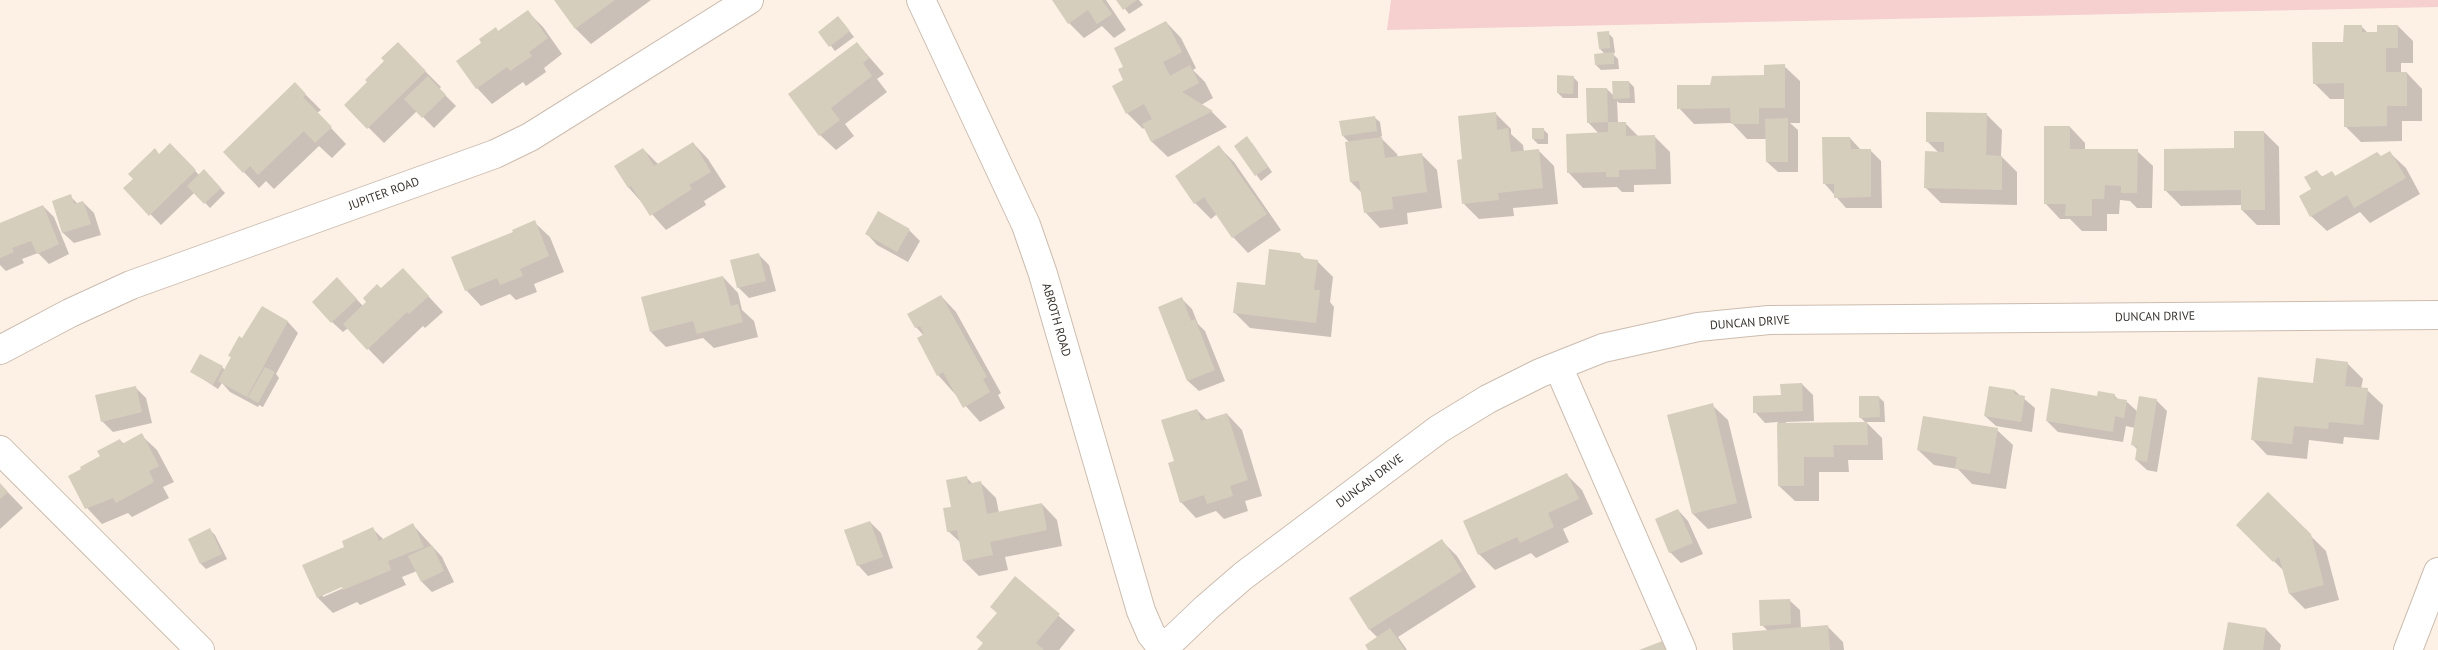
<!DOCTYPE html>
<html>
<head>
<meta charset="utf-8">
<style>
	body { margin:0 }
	canvas { display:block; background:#fdf0e5 }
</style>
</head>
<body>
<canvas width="2438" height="650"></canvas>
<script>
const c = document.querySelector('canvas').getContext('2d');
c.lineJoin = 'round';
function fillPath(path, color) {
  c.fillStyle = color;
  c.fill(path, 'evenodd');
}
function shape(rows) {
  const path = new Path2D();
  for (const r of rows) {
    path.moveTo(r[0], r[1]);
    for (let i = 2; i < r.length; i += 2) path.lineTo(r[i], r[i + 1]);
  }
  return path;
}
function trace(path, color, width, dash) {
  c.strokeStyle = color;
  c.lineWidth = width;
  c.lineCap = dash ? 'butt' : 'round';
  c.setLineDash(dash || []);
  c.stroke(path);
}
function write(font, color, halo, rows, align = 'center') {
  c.font = font + ' "PT Sans",sans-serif';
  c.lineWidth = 4;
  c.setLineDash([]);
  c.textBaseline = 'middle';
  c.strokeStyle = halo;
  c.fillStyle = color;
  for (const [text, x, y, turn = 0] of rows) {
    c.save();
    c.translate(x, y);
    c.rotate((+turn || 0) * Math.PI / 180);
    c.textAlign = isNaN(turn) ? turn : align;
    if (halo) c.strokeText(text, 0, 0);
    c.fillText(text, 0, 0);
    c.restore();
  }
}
fillPath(shape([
	[1391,0,2438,0,2438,7,1387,30]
]), '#f5d0ce');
fillPath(shape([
	[555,0,651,0,591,44,576,29],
	[1054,0,1106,0,1126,30,1114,38,1102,26,1084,38,1069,23],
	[1118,0,1139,0,1143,5,1129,14],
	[528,12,543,27,562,54,544,68,546,72,526,86,523,82,492,104,477,88,499,32],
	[1166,22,1181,38,1196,68,1193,70,1205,82,1213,98,1201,105,1212,112,1227,127,1168,157,1152,142,1145,127,1143,129,1127,113,1125,80,1125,67],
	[843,23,854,37,835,51,820,32],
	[2361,26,2368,33,2379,33,2398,26,2413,41,2413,63,2401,63,2401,73,2407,73,2422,89,2422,121,2402,121,2402,141,2361,142,2345,126,2345,99,2330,99,2314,83,2345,43],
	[1608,33,1613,38,1615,53,1612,53,1618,59,1619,69,1601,70,1596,65,1605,54,1600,49],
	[857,43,884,74,877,79,887,92,845,124,854,136,836,150,820,135],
	[398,44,441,87,439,89,456,106,434,128,417,111,384,143,346,105,369,82],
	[1784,66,1800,81,1800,123,1790,123,1798,130,1798,172,1778,172,1767,162,1767,139,1747,139,1732,123,1694,124,1679,108,1711,86,1765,76],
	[1573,77,1578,82,1578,98,1563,98,1558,93],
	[1629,82,1634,87,1635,103,1619,103,1617,101,1618,123,1625,123,1639,137,1654,136,1670,152,1671,184,1634,185,1634,192,1622,192,1617,187,1583,188,1568,172,1599,134,1588,122,1607,89,1614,96],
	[295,84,321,110,317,113,346,144,332,158,319,146,274,189,266,181,259,188,225,152],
	[1495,113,1511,129,1511,134,1523,145,1524,152,1538,150,1554,166,1558,204,1513,208,1514,216,1479,219,1464,204,1464,160],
	[1986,114,2002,130,2001,156,2017,172,2017,205,1941,203,1926,188,1939,153,1927,141],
	[1374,117,1380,122,1382,136,1380,137,1397,154,1398,157,1421,154,1437,170,1442,208,1407,213,1408,224,1380,228,1365,212,1362,193,1351,182,1350,143,1343,136],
	[2070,127,2085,143,2085,150,2137,151,2153,166,2152,208,2137,208,2130,201,2120,200,2119,214,2107,214,2107,231,2082,231,2070,219,2060,219,2045,203],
	[1543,129,1548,134,1548,144,1538,144,1533,139],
	[2264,132,2279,147,2280,225,2257,225,2242,210,2242,205,2181,206,2165,190],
	[1850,138,1861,150,1870,150,1881,161,1882,208,1846,208,1824,183],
	[693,143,708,159,726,187,704,201,706,205,666,230,629,188,616,167,643,149,659,165],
	[1252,143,1272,172,1261,181,1235,146],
	[1219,147,1234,162,1281,230,1248,253,1233,237,1217,214,1211,219,1195,203,1177,177],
	[2390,153,2406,168,2420,194,2370,223,2360,212,2327,231,2311,216,2313,189,2317,171,2323,178,2332,172,2336,177],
	[160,155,181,156,199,175,204,171,225,193,210,208,195,192,161,225,125,188],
	[70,196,78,204,83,202,94,213,101,235,74,243,63,233],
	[43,206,54,217,69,254,49,264,38,253,22,259,24,263,6,271,0,265,0,224],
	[534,222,550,237,564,272,534,284,537,292,516,300,510,294,481,306,466,290,515,233],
	[909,230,920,241,908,262,877,245,867,234],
	[758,254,769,265,776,291,749,298,738,287],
	[1300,254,1305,259,1317,261,1333,277,1330,302,1334,307,1331,337,1250,328,1234,312,1266,286],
	[723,277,738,293,742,310,754,321,758,337,714,348,703,338,666,347,651,332],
	[418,285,443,312,425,328,423,326,383,364,348,328,343,332,332,322,348,290,363,306,381,290],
	[941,296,956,312,1001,393,998,395,1005,408,980,422,938,375,924,336,916,327],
	[1182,299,1192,309,1198,324,1205,331,1225,381,1199,391,1188,381,1160,307],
	[262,308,288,322,298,333,276,374,279,378,263,407,259,405,258,407,230,392,222,383,218,389,192,372,222,367,225,370],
	[2347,363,2363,379,2361,389,2367,390,2383,405,2379,440,2344,437,2343,444,2309,440,2307,459,2267,455,2252,439,2314,385],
	[1802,384,1813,395,1814,421,1786,422,1786,424,1866,423,1860,417,1879,397,1884,402,1885,422,1866,422,1882,438,1883,460,1848,460,1849,472,1819,472,1819,501,1795,501,1779,486,1778,422,1765,423,1755,412],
	[135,387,146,398,152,423,113,432,102,421],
	[1990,387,2015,391,2035,408,2032,432,1996,426,1985,416],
	[2114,395,2120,401,2127,402,2138,412,2156,400,2167,411,2157,472,2147,470,2136,460,2138,450,2132,444,2135,428,2126,426,2123,442,2058,432,2047,421,2098,397],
	[1712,405,1728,420,1752,518,1708,529,1693,514],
	[1197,410,1207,420,1227,414,1242,430,1262,496,1245,501,1248,511,1224,519,1216,511,1196,518,1181,502,1175,462],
	[1997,430,2013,445,2006,489,1972,484,1958,469,1934,465,1918,450],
	[141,435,157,450,174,482,163,487,169,498,132,517,128,513,102,524,87,508,101,457,120,440,124,444],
	[1566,474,1582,490,1593,514,1563,529,1569,542,1536,558,1531,553,1495,570,1479,554,1465,522],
	[966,477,973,484,980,482,996,498,999,513,1042,504,1057,520,1062,546,1005,557,1008,570,979,576,964,561,961,543,948,531,953,508],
	[0,484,23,508,0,529],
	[2268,494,2326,551,2339,600,2305,609,2290,594,2284,571,2237,525],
	[1678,510,1688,521,1703,554,1681,563,1670,552,1656,520],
	[870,522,881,533,893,568,868,576,858,565],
	[413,525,442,557,454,582,432,592,422,582,417,571,402,577,406,585,360,605,357,602,333,613,318,598,346,548,373,529,384,540],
	[347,583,348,586,323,597,323,594],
	[210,530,215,535,227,559,206,569,201,564],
	[1442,541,1457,556,1476,587,1398,637,1407,650,1370,650,1378,638,1370,630,1350,598],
	[1015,578,1075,630,1059,650,978,650,984,643],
	[1789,600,1800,610,1801,629,1828,627,1843,642,1844,650,1734,650,1768,631,1762,625],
	[2266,629,2281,645,2280,650,2225,650]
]), '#0003');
fillPath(shape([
	[554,0,615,0,575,29],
	[1052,0,1102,0,1112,14,1097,24,1088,10,1068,24],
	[1116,0,1137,0,1123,10],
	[528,10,548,38,529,52,532,56,510,71,507,67,476,89,456,61,481,43,479,39,496,27,498,31],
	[838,16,850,31,829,47,818,32],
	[1166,21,1182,52,1163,62,1170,76,1190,65,1199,83,1182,92,1213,111,1151,142,1142,124,1152,119,1144,104,1126,114,1112,86,1123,80,1118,69,1123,67,1114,48],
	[2344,25,2362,25,2362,32,2377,32,2377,25,2398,25,2398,48,2386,48,2386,72,2407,72,2407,106,2387,106,2387,126,2344,127,2344,83,2313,84,2312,42,2343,42],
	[1609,31,1610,48,1599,49,1597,32],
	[398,42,426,71,367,129,344,105,367,82,365,80,384,61,381,58],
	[857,42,869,58,863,63,872,76,831,108,840,120,819,136,788,94],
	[1614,52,1614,64,1595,65,1594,54],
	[1785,64,1785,108,1759,108,1759,124,1731,124,1730,108,1677,109,1677,85,1710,85,1712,76,1764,75,1764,65],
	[1557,75,1574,76,1573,94,1557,93],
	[428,76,446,95,422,118,404,99],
	[1612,81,1629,81,1630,98,1613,99],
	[295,82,306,94,303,97,332,127,315,143,304,131,258,175,250,166,243,173,223,152],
	[1586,88,1607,88,1608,122,1587,123],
	[1496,112,1497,130,1508,128,1511,152,1539,149,1543,188,1498,193,1499,200,1462,204,1457,160,1462,159,1458,116],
	[1926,112,1987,113,1986,155,2002,156,2002,190,1924,188,1925,151,1944,152,1944,142,1926,142],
	[1375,116,1377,131,1342,136,1339,121],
	[1788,118,1788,162,1766,162,1765,119],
	[1608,122,1626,122,1626,136,1655,135,1656,169,1619,170,1619,177,1606,177,1606,172,1567,173,1566,134,1608,132],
	[2044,126,2070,126,2070,149,2138,149,2137,193,2121,193,2121,186,2105,185,2104,199,2092,199,2092,216,2065,216,2066,204,2044,204],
	[1532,128,1544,128,1544,139,1532,139],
	[2234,131,2264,131,2265,210,2241,210,2241,190,2164,191,2164,149,2234,148],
	[1247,136,1268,167,1255,176,1234,146],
	[1382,137,1385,158,1422,153,1427,192,1392,197,1393,209,1364,213,1359,181,1350,182,1345,142],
	[1822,137,1850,137,1851,149,1871,149,1871,197,1834,198,1834,184,1823,184],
	[693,142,711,172,689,185,692,189,650,216,631,186,628,188,614,166,643,148,654,166],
	[170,143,196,170,149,216,123,188,133,179,128,174,155,148,159,154],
	[1219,145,1267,214,1232,238,1204,197,1194,204,1175,176],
	[2390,151,2406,178,2354,208,2347,195,2310,217,2299,196,2311,189,2304,177,2317,170,2321,177,2332,171,2335,176,2377,152,2381,156],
	[204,169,221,188,204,204,187,186],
	[71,194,74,204,83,201,91,224,62,233,52,201],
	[43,205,59,244,37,254,31,241,12,248,14,252,0,258,0,223],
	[878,211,910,229,897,252,865,234],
	[535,220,549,256,520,269,523,276,500,285,497,278,465,291,451,257,513,232,512,230],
	[1269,249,1300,253,1302,258,1318,260,1314,290,1320,290,1316,323,1233,313,1237,282,1265,285],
	[759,253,766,281,737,288,730,260],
	[403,268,429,296,409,314,407,312,367,350,343,324,366,302,363,298,377,284,381,288],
	[723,276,731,306,738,304,743,322,697,334,693,321,650,332,641,297],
	[337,277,357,299,331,323,312,302],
	[941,295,987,377,983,379,990,392,963,408,943,372,937,376,917,338,924,334,920,326,915,328,907,314],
	[1182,297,1191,321,1195,319,1215,370,1187,381,1158,307],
	[262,306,288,321,247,397,218,381,231,357,228,356,239,336,242,338],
	[200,354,223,366,213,385,190,372],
	[2316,358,2348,362,2345,386,2368,388,2363,425,2329,422,2328,429,2294,426,2292,444,2251,440,2258,377,2313,383],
	[265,367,275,372,258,403,248,397],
	[1802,383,1803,411,1753,413,1753,396,1781,395,1780,384],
	[136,386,142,412,101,422,95,395],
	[1989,386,2015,390,2014,394,2025,396,2021,422,1984,416],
	[2051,388,2097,396,2098,391,2115,394,2114,398,2127,400,2124,418,2115,416,2113,432,2046,421],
	[1859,396,1879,396,1880,417,1859,418],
	[2139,396,2157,399,2147,462,2135,460,2137,446,2131,445],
	[1713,403,1737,503,1692,514,1667,415],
	[1197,409,1201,421,1227,413,1248,480,1230,486,1233,496,1207,504,1204,495,1180,503,1168,463,1174,461,1161,420],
	[1923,416,1998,428,1990,474,1955,468,1957,457,1917,450],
	[1867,422,1868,445,1833,445,1834,457,1804,457,1804,486,1778,486,1777,423],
	[142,433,159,466,149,471,154,482,116,503,113,498,85,509,68,476,81,469,80,467,100,456,97,451,120,439,122,444],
	[1567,473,1579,499,1548,513,1554,527,1520,543,1517,537,1478,555,1463,521],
	[967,476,968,484,981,481,987,514,1042,503,1047,530,990,542,993,555,963,561,957,530,947,532,943,508,951,507,946,480],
	[0,483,8,492,0,499],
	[2268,492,2311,534,2324,585,2289,594,2279,557,2273,562,2236,525],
	[1678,509,1693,543,1669,553,1655,519],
	[870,521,883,557,857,566,844,530],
	[413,523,424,547,388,561,391,570,343,590,342,587,317,598,302,565,344,547,342,541,373,527,379,541],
	[210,528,222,554,200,564,188,539],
	[1442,539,1462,571,1369,630,1349,598],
	[432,545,444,571,421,582,408,556],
	[1015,576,1060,614,1036,643,1044,650,977,650,983,643,976,637,997,613,990,607],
	[1790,599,1791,624,1760,626,1759,600],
	[2228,622,2266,628,2263,650,2223,650],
	[1828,625,1830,650,1733,650,1732,633],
	[1390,628,1405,650,1368,650,1365,645],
	[1665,640,1668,650,1639,650]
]), '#d6cebd');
const minor = shape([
	[921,0,1026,225,1043,274,1141,611,1151,634,1163,649],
	[0,350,70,313,131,285,495,154,530,137,749,0],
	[1558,366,1682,650],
	[0,450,200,650],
	[1162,650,1206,608,1243,576,1439,429,1488,399,1540,373,1603,348,1698,327,1769,320,2438,315],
	[2408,650,2438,572]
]);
trace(minor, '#ccbdb0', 30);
trace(minor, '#fff', 28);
write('12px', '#39332e', '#fff', [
	["JUPITER ROAD",384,194,-20],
	["DUNCAN DRIVE",2155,317,-1],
	["ABROTH ROAD",1056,320,74],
	["DUNCAN DRIVE",1750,323,-4],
	["DUNCAN DRIVE",1370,481,-37]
]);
</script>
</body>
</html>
